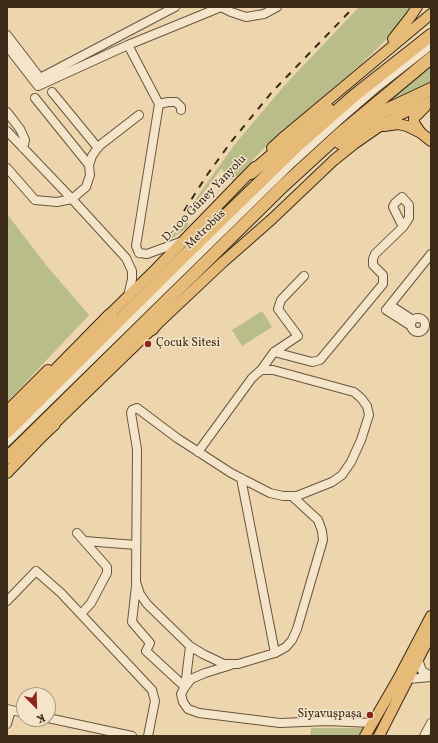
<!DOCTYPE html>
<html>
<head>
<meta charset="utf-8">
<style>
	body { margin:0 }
	#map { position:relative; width:438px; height:743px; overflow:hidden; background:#edd5ae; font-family:Vollkorn,serif }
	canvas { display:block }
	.frame { position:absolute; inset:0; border:8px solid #3b2a17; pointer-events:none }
	.north { position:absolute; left:16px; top:687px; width:40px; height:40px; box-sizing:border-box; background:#f3e4ca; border:1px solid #a99a82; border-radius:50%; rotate:157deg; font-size:11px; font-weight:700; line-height:16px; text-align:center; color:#3b2a17 }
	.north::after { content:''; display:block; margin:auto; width:14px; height:18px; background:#8f2418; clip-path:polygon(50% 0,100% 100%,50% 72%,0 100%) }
</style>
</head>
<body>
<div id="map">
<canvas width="438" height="743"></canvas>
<div class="frame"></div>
<div class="north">K</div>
</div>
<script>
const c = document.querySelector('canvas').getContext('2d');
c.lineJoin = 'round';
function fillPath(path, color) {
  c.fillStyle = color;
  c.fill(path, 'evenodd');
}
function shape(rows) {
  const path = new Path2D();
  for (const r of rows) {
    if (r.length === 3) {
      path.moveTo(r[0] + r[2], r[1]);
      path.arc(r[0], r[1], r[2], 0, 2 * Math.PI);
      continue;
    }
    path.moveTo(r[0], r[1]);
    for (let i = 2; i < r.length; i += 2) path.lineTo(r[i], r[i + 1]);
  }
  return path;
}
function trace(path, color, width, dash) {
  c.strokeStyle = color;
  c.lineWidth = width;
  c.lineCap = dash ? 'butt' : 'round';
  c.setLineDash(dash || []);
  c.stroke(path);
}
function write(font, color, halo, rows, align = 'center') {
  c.font = font + ' Vollkorn,serif';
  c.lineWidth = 3;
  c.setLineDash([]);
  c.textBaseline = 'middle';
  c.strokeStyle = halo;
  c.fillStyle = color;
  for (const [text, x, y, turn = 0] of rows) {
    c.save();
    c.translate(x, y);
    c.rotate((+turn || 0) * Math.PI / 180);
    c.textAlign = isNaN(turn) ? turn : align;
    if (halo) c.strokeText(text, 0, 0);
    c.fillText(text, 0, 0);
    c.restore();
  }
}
fillPath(shape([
	[359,7,412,7,401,22,388,38,359,66,268,144,233,181,221,169,188,214,188,227,167,242,200,193,235,144,285,85],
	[431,68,431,84,379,108],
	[7,214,46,265,89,315,7,402],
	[262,311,272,327,242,346,232,330],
	[311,728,363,728,358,736,310,736]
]), '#b9bd8a');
const minor = shape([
	[221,7,231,12,246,17,264,14,277,7],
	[7,35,40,78,175,7],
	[128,45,159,104,136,246,139,253],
	[7,46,38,86,128,45,221,7],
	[52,92,98,148],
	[35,98,89,165],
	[159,104,168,102,176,102,181,107,181,110],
	[7,112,20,129,25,140,23,148],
	[7,131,72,199,126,258,132,271,132,279,128,296],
	[7,168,35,200,57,202,72,199,86,187,90,175,89,165,92,156,99,146,139,115],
	[139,253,147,254,183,241],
	[390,305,413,320],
	[418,325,7],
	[411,326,386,310,431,254],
	[274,352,312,362,320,360,383,284,383,275,373,265,373,259,375,254,403,227,409,218,409,205,402,197,395,203,393,207,403,227],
	[261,370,274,352,298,336,278,309,281,300,304,276],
	[7,442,292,163,338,121,376,88,431,45],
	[198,452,252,378,261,370,273,370,354,392,361,398,367,406,369,415,361,440,351,462,342,475,332,482,297,496,283,496,270,493,231,473,177,438,137,408,132,410,131,413,137,449,136,582,140,594,147,604,190,646,203,654,224,664,238,664,275,653,286,647,292,640,297,629,323,540,322,531,318,520,292,496],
	[241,478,275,653],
	[77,533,107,567,107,573,91,603,81,614],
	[85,541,136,545],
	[136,586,132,622,150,643,146,651,185,687],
	[7,601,36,571,61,593,152,690,155,701,148,736],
	[418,659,422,671,431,676],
	[231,665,205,673,191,679,185,687,181,694,183,702,188,709,199,713,280,723,327,721,372,723],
	[408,679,431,677],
	[185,687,190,646],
	[7,709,24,713],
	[48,718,132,736],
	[7,724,11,710],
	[424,736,431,723]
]);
const major = shape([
	[393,39,411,16,417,7],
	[384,126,398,124,407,126,421,133,431,141],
	[421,133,414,123,414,118,425,107],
	[272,148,285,136,431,14],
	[105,319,156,269,255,167],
	[7,411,48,370],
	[7,473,54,424,152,329,222,263,272,219,334,160,354,144,377,128,397,116,431,101],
	[365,736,398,679,431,616],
	[379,736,431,634]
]);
const highway = shape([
	[340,143,384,111,431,89],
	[251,173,305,127,328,109],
	[152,329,163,314,171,307],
	[7,420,110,315],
	[7,432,183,257,298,145,355,95,431,35],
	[34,442,54,424],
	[7,458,283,186,343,131,431,58]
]);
trace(minor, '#68553d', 10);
trace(major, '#3b2a17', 12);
trace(highway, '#3b2a17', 14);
trace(minor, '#f3e4ca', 8);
trace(major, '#e6ba77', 10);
trace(highway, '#e6ba77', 12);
trace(shape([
	[184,211,207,175,231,142,272,92,354,7]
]), '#3b2a17', 2, [7, 7]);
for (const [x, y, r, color] of [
	[148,344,4,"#8f2418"],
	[370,715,4,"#8f2418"]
]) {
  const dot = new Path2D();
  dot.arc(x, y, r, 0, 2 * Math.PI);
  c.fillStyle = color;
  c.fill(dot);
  trace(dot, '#f3e4ca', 1.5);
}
write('12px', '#3b2a17', '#f3e4ca', [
	["D-100 Güney Yanyolu",205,199,-46],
	["Metrobüs",206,230,-44]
]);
write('12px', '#3b2a17', '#f3e4ca', [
	["Çocuk Sitesi",156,344],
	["Siyavuşpaşa",362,715,"right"]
], 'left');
</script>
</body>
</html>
